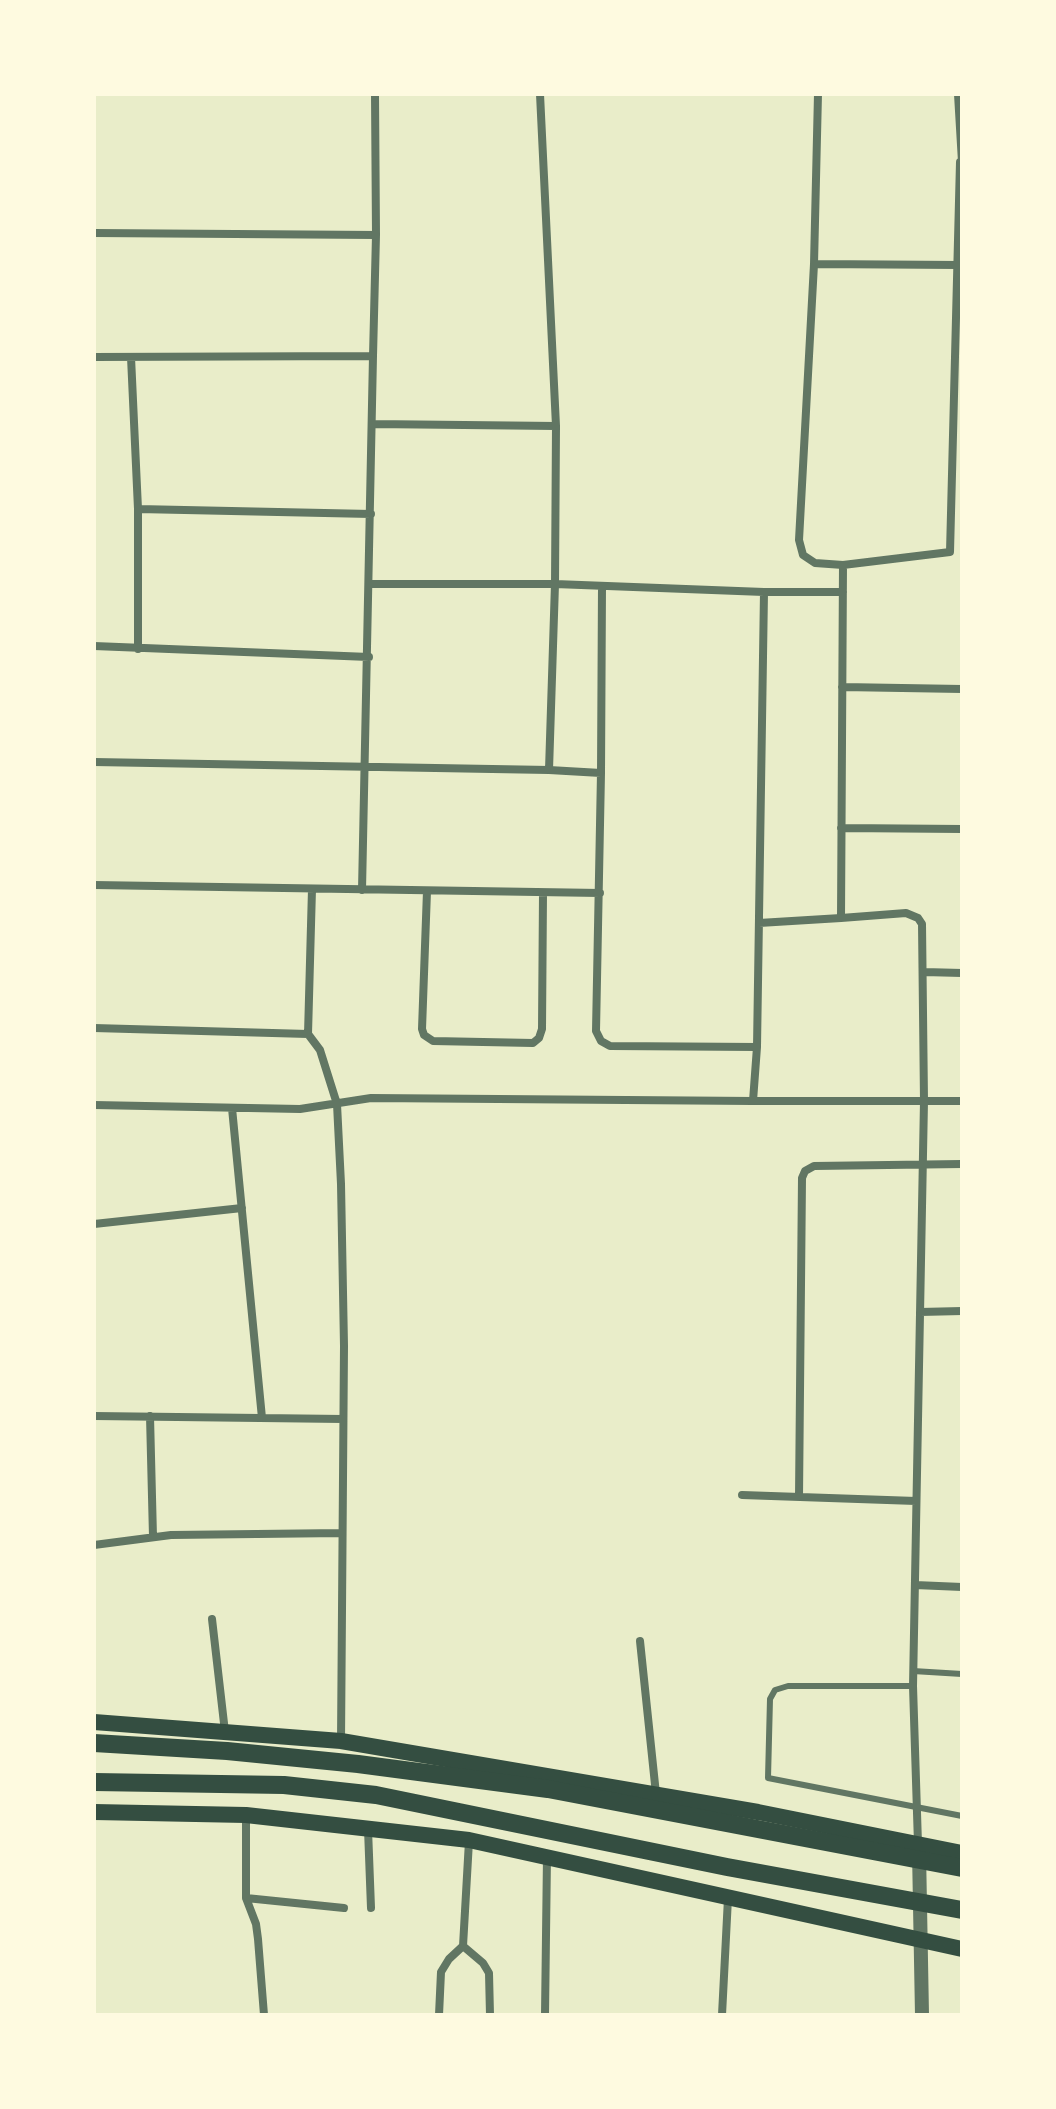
<!DOCTYPE html>
<html>
<head>
<meta charset="utf-8">
<style>
	body { margin:0 }
	#map { position:relative; width:1056px; height:2109px; overflow:hidden; background:#e9edc9; font-family:Bitter,serif }
	canvas { display:block }
	.frame { position:absolute; inset:0; border:96px solid #fefae0; pointer-events:none }
</style>
</head>
<body>
<div id="map">
<canvas width="1056" height="2109"></canvas>
<div class="frame"></div>
</div>
<script>
const c = document.querySelector('canvas').getContext('2d');
c.lineJoin = 'round';
function shape(rows) {
  const path = new Path2D();
  for (const r of rows) {
    path.moveTo(r[0], r[1]);
    for (let i = 2; i < r.length; i += 2) path.lineTo(r[i], r[i + 1]);
  }
  return path;
}
function trace(path, color, width, dash) {
  c.strokeStyle = color;
  c.lineWidth = width;
  c.lineCap = dash ? 'butt' : 'round';
  c.setLineDash(dash || []);
  c.stroke(path);
}
trace(shape([
	[913,1671,962,1674],
	[913,1686,788,1686,775,1690,770,1699,768,1778,962,1816]
]), '#617663', 6);
trace(shape([
	[540,94,556,426,555,584,549,770,601,773,596,1031,601,1041,610,1046,757,1047,753,1101,924,1101,913,1686,918,1844],
	[818,94,814,264,958,265],
	[958,94,962,162],
	[960,162,950,552,843,565,841,918,906,913,918,918,922,924,924,1101,962,1101],
	[94,233,376,235],
	[814,264,799,540,803,555,815,563,843,565],
	[94,357,373,356,376,235,375,94],
	[131,357,138,509,138,649],
	[372,424,556,426],
	[138,509,371,514],
	[370,584,555,584,764,592,843,592],
	[94,646,369,657],
	[842,687,962,689],
	[94,762,549,770],
	[601,773,602,586],
	[841,828,962,829],
	[94,885,600,893],
	[362,890,373,356],
	[427,891,422,1029,424,1035,433,1041,533,1043,539,1038,542,1029,543,894],
	[759,923,841,918],
	[924,972,962,973],
	[94,1028,308,1034,312,889],
	[308,1034,320,1050,337,1104,341,1184,344,1346,341,1741],
	[757,1047,764,592],
	[94,1105,300,1109,371,1098,753,1101],
	[232,1108,262,1418],
	[94,1224,242,1208],
	[920,1312,962,1311],
	[94,1416,343,1419],
	[150,1416,153,1537],
	[742,1495,916,1501],
	[799,1497,802,1178,805,1171,814,1166,962,1164],
	[94,1545,171,1535,342,1533],
	[915,1585,962,1587],
	[212,1619,225,1732],
	[640,1641,656,1794],
	[246,1815,246,1898,256,1924,258,1939,264,2015],
	[368,1829,371,1908],
	[469,1841,463,1946,483,1963,489,1973,490,2015],
	[246,1898,344,1908],
	[439,2015,441,1972,449,1959,463,1946],
	[545,2015,547,1856],
	[722,2015,728,1898]
]), '#617663', 8);
trace(shape([
	[919,1851,922,2015]
]), '#617663', 14);
trace(shape([
	[94,1722,341,1741,758,1812,962,1853],
	[94,1812,246,1815,469,1840,962,1949]
]), '#344e41', 16);
trace(shape([
	[94,1743,227,1751,358,1764,548,1789,962,1868],
	[94,1782,284,1785,376,1795,727,1867,962,1910]
]), '#344e41', 18);
</script>
</body>
</html>
